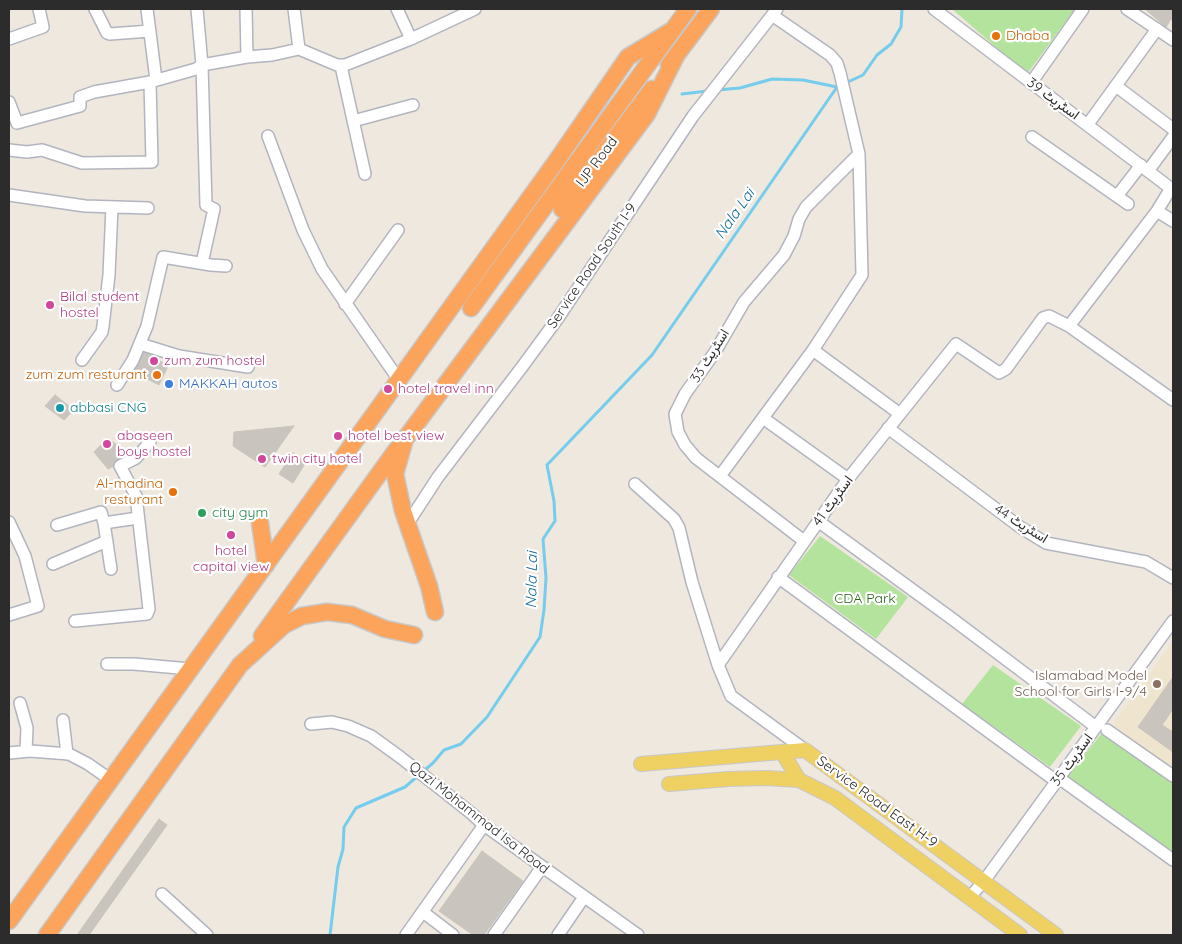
<!DOCTYPE html>
<html>
<head>
<meta charset="utf-8">
<style>
	body { margin:0 }
	#map { position:relative; width:1182px; height:944px; overflow:hidden; background:#eee8df; font-family:Quicksand,sans-serif }
	canvas { display:block }
	.frame { position:absolute; inset:0; border:10px solid #2c2c2c; pointer-events:none }
</style>
</head>
<body>
<div id="map">
<canvas width="1182" height="944"></canvas>
<div class="frame"></div>
</div>
<script>
const c = document.querySelector('canvas').getContext('2d');
c.lineJoin = 'round';
function fillPath(path, color) {
  c.fillStyle = color;
  c.fill(path, 'evenodd');
}
function shape(rows) {
  const path = new Path2D();
  for (const r of rows) {
    path.moveTo(r[0], r[1]);
    for (let i = 2; i < r.length; i += 2) path.lineTo(r[i], r[i + 1]);
  }
  return path;
}
function trace(path, color, width, dash) {
  c.strokeStyle = color;
  c.lineWidth = width;
  c.lineCap = dash ? 'butt' : 'round';
  c.setLineDash(dash || []);
  c.stroke(path);
}
function write(font, color, halo, rows, align = 'center') {
  c.font = font + ' Quicksand,Vazirmatn,sans-serif';
  c.lineWidth = 4.5;
  c.setLineDash([]);
  c.textBaseline = 'middle';
  c.strokeStyle = halo;
  c.fillStyle = color;
  for (const [text, x, y, turn = 0] of rows) {
    c.save();
    c.translate(x, y);
    c.rotate((+turn || 0) * Math.PI / 180);
    c.textAlign = isNaN(turn) ? turn : align;
    if (halo) c.strokeText(text, 0, 0);
    c.fillText(text, 0, 0);
    c.restore();
  }
}
fillPath(shape([
	[1173,641,1173,773,1110,728]
]), '#efe5cf');
fillPath(shape([
	[952,9,1075,9,1027,74],
	[820,536,908,597,876,639,789,575],
	[993,665,1081,726,1050,767,962,704],
	[1102,733,1173,783,1173,848,1171,851,1067,777]
]), '#b4e39d');
trace(shape([
	[717,90,740,88,772,79,803,80,837,87],
	[682,94,708,91],
	[330,935,338,867,343,849,344,827,356,808,405,787,433,763,444,750,461,744,487,717,540,637,544,610,546,578,543,539,555,521,554,501,547,465,652,355,837,87,863,75,877,55,891,44,901,27,902,9]
]), '#75cced', 3);
const building = shape([
	[1145,9,1173,9,1173,21,1171,19,1166,27,1145,9],
	[141,349,168,366,159,385,132,371,141,349],
	[55,395,74,410,64,420,45,406,55,395],
	[294,426,265,467,233,446,234,432,294,426],
	[108,438,132,457,108,469,94,452,108,438],
	[293,453,306,462,293,483,279,474,293,453],
	[1173,677,1173,709,1162,725,1173,732,1173,752,1138,727,1173,677],
	[159,819,167,825,89,935,77,935,159,819],
	[482,851,523,881,484,935,473,935,439,911,482,851]
]);
fillPath(building, '#c9c5be');
trace(building, '#c9c4b9', 1);
const minor = shape([
	[95,9,107,33,110,34,150,31],
	[147,9,156,80],
	[197,9,202,65,206,205,214,209,202,263],
	[246,9,247,57],
	[294,9,299,49],
	[397,9,411,39],
	[934,9,1173,190],
	[1127,9,1173,40],
	[9,39,43,27,39,9],
	[341,66,365,174],
	[1031,83,1083,9],
	[1116,86,1173,129],
	[9,102,17,123,80,106,80,97,94,92,150,82,196,69,202,65,247,57,272,55,299,49,337,65,345,65,411,39,475,9],
	[353,121,413,105],
	[1088,124,1157,29],
	[268,136,303,230,322,269,399,380],
	[1032,137,1128,204],
	[9,150,27,152,42,150,82,163,152,162,150,82],
	[1148,171,1173,137],
	[9,195,85,206,148,208],
	[1117,196,1141,165],
	[1157,211,1173,221],
	[345,304,398,230],
	[1069,326,1157,211,1171,188],
	[140,344,179,356,248,367],
	[813,350,900,414],
	[82,360,102,332,103,326,109,275,112,207],
	[117,385,133,360,147,326,163,257,211,265,226,266],
	[763,418,848,479],
	[888,428,1020,527,1046,543,1146,562,1173,578],
	[720,476,813,350,862,275,859,154,840,73,837,63,830,55,772,15],
	[635,484,674,519,679,528,692,582,718,665,731,696,805,750],
	[818,521,951,618,1096,727],
	[9,522,25,556,38,606,9,615],
	[408,523,438,477,522,367,558,318,693,116,777,9],
	[57,525,101,512,104,523],
	[804,541,696,458,685,445,678,432,675,414,685,394,715,352,744,302,784,255,794,236,799,219,806,207,859,154],
	[53,564,107,541],
	[111,569,104,523,138,518],
	[778,577,1056,781],
	[75,621,147,614,149,609,136,496,120,466,136,458,150,442],
	[107,664,134,664,190,669],
	[718,665,848,479,956,344,999,373,1006,369,1040,322,1043,318,1049,316,1069,326,1173,400],
	[20,703,27,728,26,751],
	[63,720,67,754],
	[311,724,332,722,348,726,371,736,400,757,471,813,484,825,638,935],
	[1107,730,1173,776],
	[9,753,30,751,69,754,88,764,111,780],
	[1059,778,1173,860],
	[162,894,207,935],
	[970,897,984,881,1173,621],
	[423,912,453,935],
	[406,935,484,825],
	[494,935,542,867],
	[558,935,584,897]
]);
const major = shape([
	[782,752,799,780],
	[641,764,805,750,1056,935],
	[669,784,728,779,766,778,799,780,835,798,1020,935]
]);
const highway = shape([
	[669,65,711,9],
	[562,209,652,89],
	[471,308,688,9],
	[260,523,266,565],
	[435,612,429,586,403,511,395,474,405,439,647,114,676,56],
	[262,636,397,449],
	[9,921,555,163,628,57,671,31],
	[47,935,240,665,284,625,302,616,327,612,352,615,385,629,414,635]
]);
trace(minor, '#b2b5bf', 14);
trace(major, '#c8c8c8', 16);
trace(highway, '#c8c8c8', 19);
trace(minor, '#fff', 11);
trace(major, '#efd063', 14);
trace(highway, '#fca35c', 16);
for (const [x, y, r, color] of [
	[996,36,5,"#e8710a"],
	[50,305,5,"#d1479c"],
	[154,361,5,"#d1479c"],
	[157,375,5,"#e8710a"],
	[169,384,5,"#3f7fe0"],
	[388,389,5,"#d1479c"],
	[60,408,5,"#0f9aa8"],
	[338,436,5,"#d1479c"],
	[107,444,5,"#d1479c"],
	[262,459,5,"#d1479c"],
	[173,492,5,"#e8710a"],
	[202,513,5,"#2e9e5b"],
	[231,535,5,"#d1479c"],
	[1157,684,5,"#8d6e63"]
]) {
  const dot = new Path2D();
  dot.arc(x, y, r, 0, 2 * Math.PI);
  c.fillStyle = color;
  c.fill(dot);
  trace(dot, '#fff', 2);
}
write('14px', '#c56008', '#fff', [
	["Dhaba",1006,36,"left"],
	["zum zum resturant",147,375],
	["Al-madina",163,484],
	["resturant",163,500]
], 'right');
write('14px', '#2c2c2c', '#fff', [
	["اسٹریٹ 39",1053,99,36],
	["IJP Road",597,162,-53],
	["Service Road South I-9",592,266,-56],
	["اسٹریٹ 33",710,356,-58],
	["اسٹریٹ 41",833,501,-54],
	["اسٹریٹ 44",1021,524,32],
	["اسٹریٹ 35",1072,760,-54],
	["Service Road East H-9",877,802,36],
	["Qazi Mohammad Isa Road",479,818,38]
]);
write('14px', '#b23c85', '#fff', [
	["Bilal student",60,297],
	["hostel",60,313],
	["zum zum hostel",164,361],
	["hotel travel inn",398,389],
	["abaseen",117,436],
	["boys hostel",117,452],
	["hotel best view",348,436],
	["twin city hotel",272,459],
	["hotel",231,551,"center"],
	["capital view",231,567,"center"]
], 'left');
write('14px', '#366cbe', '#fff', [
	["MAKKAH autos",179,384]
], 'left');
write('14px', '#0d838f', '#fff', [
	["abbasi CNG",70,408]
], 'left');
write('14px', '#27864d', '#fff', [
	["city gym",212,513]
], 'left');
write('14px', '#2b6a1c', '#fff', [
	["CDA Park",865,599]
]);
write('14px', '#785e54', '#fff', [
	["Islamabad Model",1147,676],
	["School for Girls I-9/4",1147,692]
], 'right');
write('italic 15px', '#106b9d', '#fff', [
	["Nala Lai",735,214,-55],
	["Nala Lai",532,580,-89]
]);
</script>
</body>
</html>
